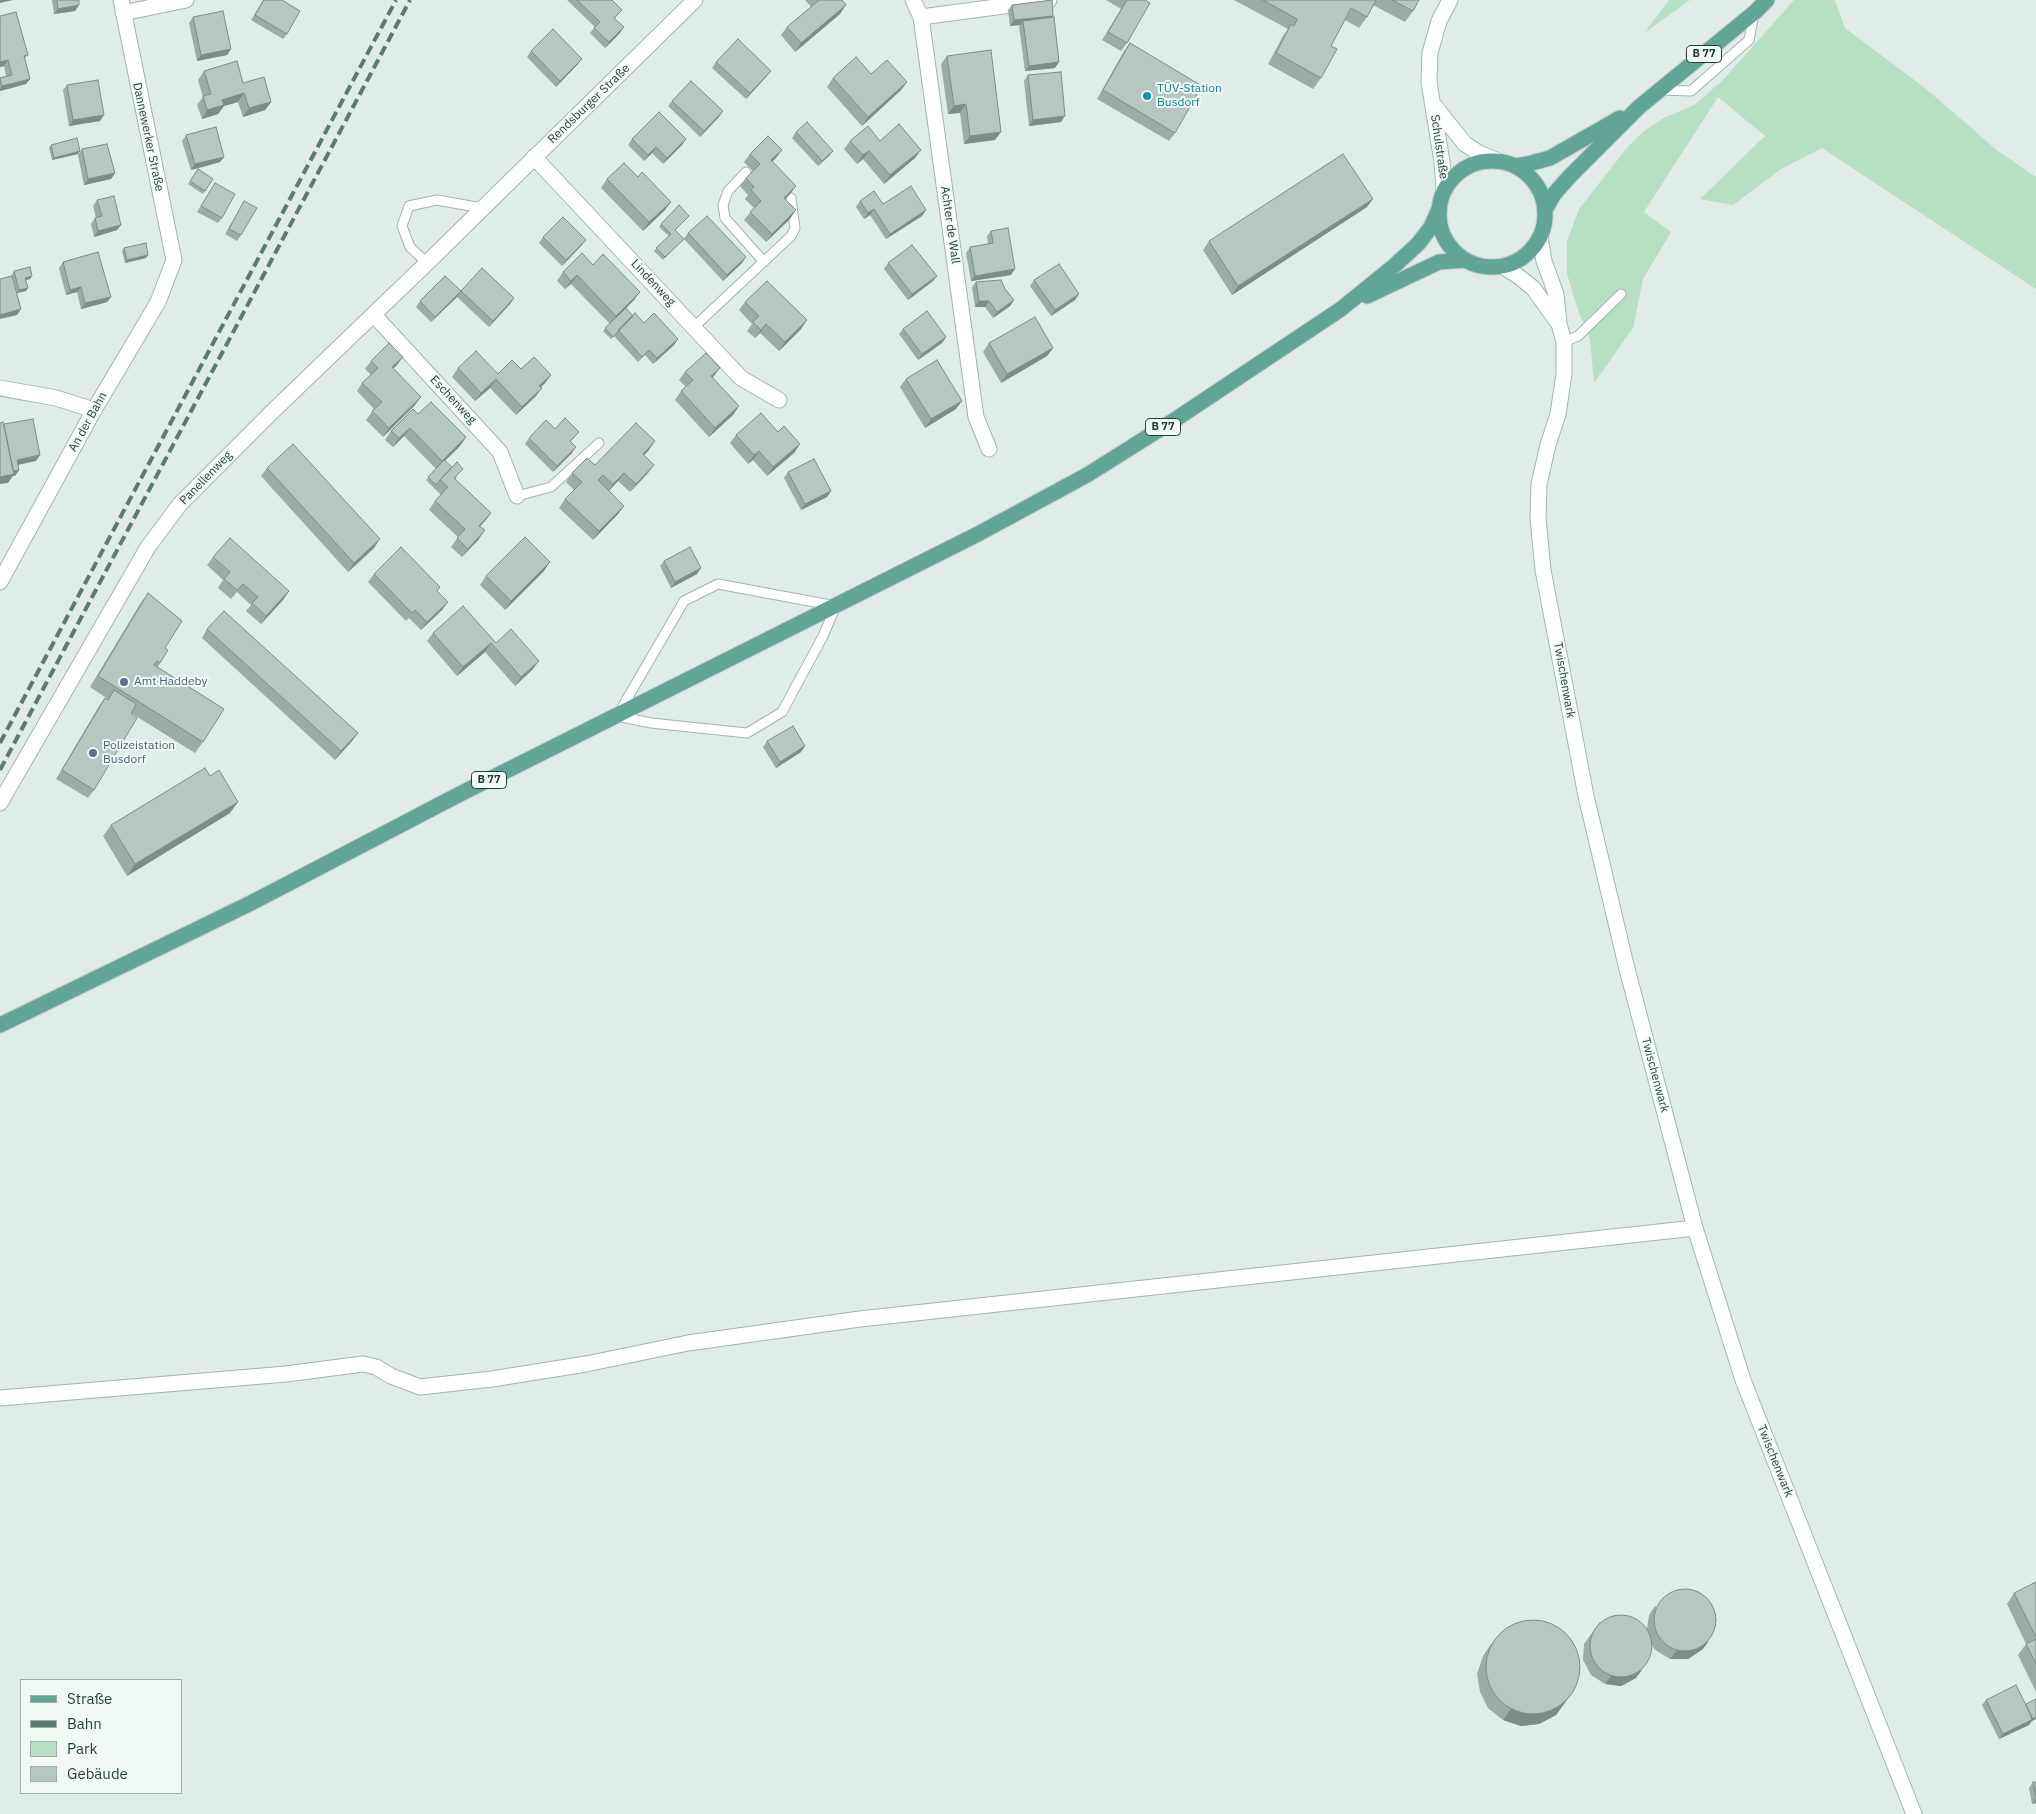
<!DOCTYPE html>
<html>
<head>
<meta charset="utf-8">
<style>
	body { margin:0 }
	#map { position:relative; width:2036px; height:1814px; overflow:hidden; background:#e0ece7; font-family:"IBM Plex Sans",sans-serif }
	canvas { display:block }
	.legend { position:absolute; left:20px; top:1679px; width:162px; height:115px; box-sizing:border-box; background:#f1f9f5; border:1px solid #9daea9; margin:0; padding:6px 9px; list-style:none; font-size:15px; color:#1f3e37 }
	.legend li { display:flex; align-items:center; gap:10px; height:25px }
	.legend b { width:25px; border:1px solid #9daea9 }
</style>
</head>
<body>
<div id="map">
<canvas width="2036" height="1814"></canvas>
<ul class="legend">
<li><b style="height:6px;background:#61a596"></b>Straße</li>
<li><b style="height:6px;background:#5a7a72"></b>Bahn</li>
<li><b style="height:14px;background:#b7dfc3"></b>Park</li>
<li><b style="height:14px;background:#b5c7c0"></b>Gebäude</li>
</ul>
</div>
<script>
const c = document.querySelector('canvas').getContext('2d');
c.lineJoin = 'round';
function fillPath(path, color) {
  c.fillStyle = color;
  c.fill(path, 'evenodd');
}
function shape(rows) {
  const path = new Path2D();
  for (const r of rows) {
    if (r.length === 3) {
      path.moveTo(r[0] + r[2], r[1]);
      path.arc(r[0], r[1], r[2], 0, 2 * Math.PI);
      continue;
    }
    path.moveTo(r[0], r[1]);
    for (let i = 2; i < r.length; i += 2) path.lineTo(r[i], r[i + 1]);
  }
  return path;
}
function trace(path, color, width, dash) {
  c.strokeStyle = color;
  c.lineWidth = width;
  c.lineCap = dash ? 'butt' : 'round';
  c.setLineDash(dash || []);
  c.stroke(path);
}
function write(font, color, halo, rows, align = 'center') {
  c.font = font + ' "IBM Plex Sans",sans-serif';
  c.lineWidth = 4;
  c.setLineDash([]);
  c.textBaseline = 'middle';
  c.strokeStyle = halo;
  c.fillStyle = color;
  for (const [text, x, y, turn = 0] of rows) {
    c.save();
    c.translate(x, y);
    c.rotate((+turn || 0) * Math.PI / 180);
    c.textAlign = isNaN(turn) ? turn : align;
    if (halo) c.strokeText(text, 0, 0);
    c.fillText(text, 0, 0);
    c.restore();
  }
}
fillPath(shape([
	[1669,0,1690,0,1644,33],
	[1794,0,1835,0,1845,28,1925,88,1998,151,2036,177,2036,289,1822,148,1781,169,1733,205,1700,199,1765,136,1718,97,1644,212,1671,232,1643,279,1633,328,1594,383,1590,339,1579,313,1567,274,1567,241,1579,209,1626,149,1644,131,1664,118,1694,105,1722,81]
]), '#b7dfc3');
const lane = shape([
	[1661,90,1691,91,1749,40,1754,14],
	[746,172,728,191,723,205,725,218,764,262],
	[427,263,410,247,402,226,409,206,437,200,482,208],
	[694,327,791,236,795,228,791,198],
	[1564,342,1578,336,1621,294],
	[517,496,551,487,599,443],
	[718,584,836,606,823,636,782,712,747,733,651,723,617,716,684,601,718,584]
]);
const street = shape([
	[913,0,921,17,976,417,989,449],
	[123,13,186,0],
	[921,17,1049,0],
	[534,157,741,378,779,400],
	[374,315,500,452,517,496],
	[0,388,56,398,94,410],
	[0,582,94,410,158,302,174,260,121,0],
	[0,803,148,547,180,504,275,409,427,263,695,0],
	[0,1398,286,1374,363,1364,376,1367,391,1376,420,1387,492,1379,586,1364,688,1343,860,1319,1695,1228]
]);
const secondary = shape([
	[1433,104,1465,144,1479,153,1496,160],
	[1444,190,1442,162,1429,82,1430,53,1439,21,1450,0],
	[1540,237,1544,261,1556,294,1559,324,1564,342,1564,374,1558,414,1548,445,1539,484,1538,518,1543,570,1586,796,1626,965,1695,1228,1743,1380,1914,1814],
	[1502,266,1518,276,1533,288,1559,324]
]);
const primary = shape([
	[1492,214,53],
	[1516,166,1528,164,1550,158,1620,118],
	[1545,210,1554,194,1570,176,1639,107,1755,12,1767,0],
	[1367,296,1439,262,1465,260],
	[0,1025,251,903,460,794,978,534,1087,475,1176,419,1341,309,1394,266,1418,244,1431,227,1439,209]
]);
trace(lane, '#a2b4af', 11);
trace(street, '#a2b4af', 17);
trace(secondary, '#9eb9b0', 17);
trace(primary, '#c0c9c7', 17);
trace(lane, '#fff', 9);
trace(street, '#fff', 15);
trace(secondary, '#fff', 15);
trace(primary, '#61a596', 15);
trace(shape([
	[0,743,396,0],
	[0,770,410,0]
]), '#5a7a72', 4, [10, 5]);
fillPath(shape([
	[52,0,79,0,79,5,75,11,54,14],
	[263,0,282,0,287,34,283,39,251,20],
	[567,0,612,0,622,10,615,18,620,33,605,48,590,33,595,27],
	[805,0,842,0,840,14,795,52,781,35,787,27,811,7],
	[1106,0,1145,0,1127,43,1121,51,1102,40,1121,9],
	[1234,0,1419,0,1413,11,1405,22,1373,5,1367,17,1359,28,1345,20,1331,46,1321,78,1313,89,1268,64,1283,36,1288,29],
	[1012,5,1053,16,1052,17,1055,68,1025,71,1019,26,1020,25,1010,26,1008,10],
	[0,16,28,55,25,58,30,79,26,84,0,91,0,78,6,76,4,66,0,67],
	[193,17,231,49,227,55,197,61,189,23],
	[1130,43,1175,133,1169,141,1097,99,1124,51],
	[531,51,578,64,556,87,527,57],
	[947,56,995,140,964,144,960,113,948,114,941,64],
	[716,62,767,76,746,99,712,68],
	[204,71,243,83,271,102,265,110,243,117,238,102,224,106,218,114,202,119,197,105,203,97,198,80],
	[871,74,907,82,901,90,862,126,827,87,833,78],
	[1028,75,1061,122,1029,126,1024,81],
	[67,85,100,121,69,126,63,90],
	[672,101,719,117,700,137,668,106],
	[796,132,833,151,829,156,818,166,792,138],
	[186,135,224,157,220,162,191,170,182,141],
	[632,139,682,145,663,164,652,153,644,161,628,145],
	[850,141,880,141,915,158,884,184,863,159,857,164,844,149],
	[51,145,78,154,52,160,49,148],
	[82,149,115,173,111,179,84,185,78,155],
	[782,150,772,162,796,186,790,194,785,199,790,219,766,242,744,220,754,208,745,199,748,195,740,186,746,178,753,171,744,162,750,154],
	[198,169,213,179,203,194,188,184],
	[638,177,671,202,665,210,643,231,601,188,607,179],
	[215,183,222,218,218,223,197,212],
	[97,200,121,225,117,230,94,237,91,224,95,218,96,218,93,206],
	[244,201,241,235,237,241,225,234],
	[860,201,883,204,922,216,886,239,870,215,864,219,856,207],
	[1367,207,1232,295,1203,250,1209,241],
	[687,218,675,230,684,239,663,260,654,251,669,236,659,227,661,224],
	[991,231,1011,275,971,281,966,253,970,247,988,244,987,236],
	[688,233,742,263,723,281,684,239],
	[543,237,582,245,562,266,539,243],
	[124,248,146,258,125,263,122,251],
	[63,262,111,297,107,302,81,309,77,292,66,295,59,268],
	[888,263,933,281,908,300,884,269],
	[593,265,634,300,626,308,633,316,644,323,678,339,674,345,653,364,645,355,638,362,614,336,611,339,603,331,610,324,571,284,565,289,557,281,563,272],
	[14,271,32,276,30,279,26,280,28,288,26,291,17,293,12,274],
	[1034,280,1079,294,1075,300,1051,316,1030,286],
	[976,282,1005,289,1014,300,1010,306,993,318,985,307,975,307,972,287],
	[461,291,514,298,510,304,489,327,457,297,431,322,416,307,420,301],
	[745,302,801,329,779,351,760,333,755,338,747,331,752,324,739,310],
	[903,329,946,337,942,343,918,360,899,334],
	[989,343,1053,348,1047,356,1001,383,983,352],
	[403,357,393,369,415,405,383,437,366,420,374,409,357,391,362,383,371,375,365,369,371,361],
	[458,368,498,374,521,369,551,375,545,383,541,387,536,396,516,415,490,388,475,401,452,377],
	[685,372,714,376,712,377,739,406,733,415,709,437,675,400,681,391,686,387,679,380],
	[906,379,956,409,925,428,900,387],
	[418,414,466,437,460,446,445,461,457,477,455,479,491,513,480,527,479,539,462,557,451,547,458,537,429,510,435,501,441,495,426,480,436,469,404,436,393,447,385,440,391,431],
	[555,429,575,437,570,442,572,453,553,472,525,444,529,438],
	[778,432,800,444,794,453,767,476,753,460,748,464,730,443,736,435],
	[649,450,644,455,648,473,630,492,618,481,609,491,624,506,618,514,593,540,559,508,565,499,574,490,566,482,572,473,595,465],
	[267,468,374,548,348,572,261,476],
	[788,472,831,491,827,497,801,510,784,478],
	[213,557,289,591,283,600,261,624,246,611,251,605,237,592,231,599,218,588,223,580,207,565],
	[664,561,697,574,671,588,660,566],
	[544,571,505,610,480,585,486,576],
	[374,574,440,587,437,591,448,602,442,610,421,630,409,618,406,621,368,582],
	[148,593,165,648,160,663,158,667,203,742,195,753,131,713,94,790,88,798,56,779,99,706,105,698,107,699,108,699,90,687,140,604],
	[207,629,358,733,352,741,335,760,202,638],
	[433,633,496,643,533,669,515,686,485,652,457,676,427,641],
	[767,741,805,746,801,752,776,768,763,747],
	[210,776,230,813,127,876,103,836,111,825],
	[2036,1582,2036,1692,2018,1655,2026,1644,2007,1604,2014,1593],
	[1655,1606,1703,1649,1688,1659,1670,1659,1654,1649,1652,1644,1636,1678,1621,1686,1605,1684,1591,1675,1583,1660,1584,1644,1600,1622,1647,1629,1649,1615],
	[1491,1644,1567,1700,1556,1715,1539,1724,1521,1726,1503,1720,1488,1708,1480,1692,1477,1674,1483,1656],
	[2036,1699,2036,1719,2032,1721,2029,1725,1999,1739,1982,1705,1986,1700,2026,1704],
	[2033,1782,2036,1782,2036,1803,2032,1804,2029,1788]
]), '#9caba5');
fillPath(shape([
	[0,0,13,0,0,3],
	[79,5,75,11,54,14,58,9],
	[846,5,840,14,795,52,801,43],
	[1053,16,1049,21,1023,21,1020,25,1010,26,1014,20],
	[624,27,620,33,605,48,609,42],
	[231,49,227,55,197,61,201,55],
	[582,59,578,64,556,87,560,81],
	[8,60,4,66,0,67,0,62],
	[1059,62,1055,68,1025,71,1029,66],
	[771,71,767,76,746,99,750,93],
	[30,79,26,84,0,91,0,89,2,86],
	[907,82,901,90,862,126,868,117],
	[244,93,238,102,224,106,218,114,202,119,207,110,222,100],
	[271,102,265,110,243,117,249,108],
	[966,104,960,113,948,114,954,106],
	[723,111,719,117,700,137,704,131],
	[104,115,100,121,69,126,73,120],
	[1065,116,1061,122,1029,126,1033,120],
	[1001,132,995,140,964,144,970,136],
	[686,139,682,145,663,164,667,158],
	[656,147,652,153,644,161,648,155],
	[782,150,776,158,765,169,771,160],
	[921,150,915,158,884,184,890,175],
	[80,151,78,154,52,160,54,158],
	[833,151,829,156,818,166,822,161],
	[869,151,863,159,857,164,863,155],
	[224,157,220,162,191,170,195,164],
	[115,173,111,179,84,185,88,179],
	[796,186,790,194,778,207,784,198],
	[1373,199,1367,207,1232,295,1238,286],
	[671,202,665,210,643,231,649,222],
	[874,209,870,215,864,219,868,213],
	[796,210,790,219,766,242,772,234],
	[926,210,922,216,886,239,890,234],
	[121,225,117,230,94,237,98,231],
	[586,240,582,245,562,266,566,260],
	[148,255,146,258,125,263,127,260],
	[746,257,742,263,723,281,727,275],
	[1015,269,1011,275,971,281,975,276],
	[577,275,571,284,565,289,571,281],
	[32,276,30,279,23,281,25,278],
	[937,276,933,281,908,300,912,294],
	[81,287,77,292,66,295,70,290],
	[28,288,26,291,17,293,19,290],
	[461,291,457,297,431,322,435,317],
	[640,292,634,300,610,324,616,316],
	[1079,294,1075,300,1051,316,1055,310],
	[111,297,107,302,81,309,85,303],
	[514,298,510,304,489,327,493,321],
	[1014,300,1010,306,993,318,997,312],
	[979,301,989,301,985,307,975,307],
	[21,309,17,315,0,319,0,315],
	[807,320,801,329,779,351,785,342],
	[766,324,760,333,755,338,761,330],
	[946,337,942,343,918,360,922,354],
	[678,339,674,345,653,364,657,358],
	[1053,348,1047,356,1001,383,1007,374],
	[403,357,397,365,386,376,392,367],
	[720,368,714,376,705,384,711,376],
	[551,375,545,383,534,394,539,386],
	[496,379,490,388,475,401,481,393],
	[542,388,536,396,516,415,522,407],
	[421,397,415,405,383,437,389,428],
	[962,401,956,409,925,428,931,419],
	[739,406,733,415,709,437,715,428],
	[410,428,404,436,393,447,399,438],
	[466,437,460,446,436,469,442,461],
	[655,441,649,450,637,462,643,454],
	[800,444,794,453,767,476,773,467],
	[576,447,572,453,553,472,557,466],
	[759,451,753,460,748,464,754,455],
	[40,455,36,461,13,466,17,460],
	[654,465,648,473,630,492,636,484],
	[19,470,15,476,13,476,8,483,0,484,0,477,11,471],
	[624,473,618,481,607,493,613,484],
	[831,491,827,497,801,510,805,504],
	[624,506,618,514,593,540,599,531],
	[491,513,485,521,473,534,479,526],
	[485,530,479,539,462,557,468,549],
	[380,539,374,548,348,572,354,563],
	[550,562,544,571,505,610,511,601],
	[701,568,697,574,671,588,675,582],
	[289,591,283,600,261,624,266,616],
	[448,602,442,610,421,630,427,622],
	[491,643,485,652,457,676,463,667],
	[539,661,533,669,515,686,521,677],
	[358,733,352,741,335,760,341,751],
	[805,746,801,752,776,768,780,762],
	[238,802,230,813,127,876,135,864],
	[1709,1641,1703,1649,1688,1659,1670,1659,1676,1651],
	[1642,1670,1636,1678,1621,1686,1605,1684,1611,1676],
	[1575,1689,1556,1715,1539,1724,1521,1726,1503,1720,1511,1709],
	[2036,1717,2036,1719,2032,1721,2029,1725,1999,1739,2003,1734],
	[2036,1798,2036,1803,2032,1804]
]), '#7f8b86');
const building = shape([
	[57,0,79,0,79,5,58,9,57,0],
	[264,0,282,0,300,11,287,34,255,15,264,0],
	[577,0,612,0,622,10,614,18,624,27,609,42,594,28,600,22,577,0],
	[818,0,842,0,846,5,801,43,787,27,818,1,818,0],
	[1052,0,1053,16,1014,20,1012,5,1052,0],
	[1127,0,1145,0,1150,3,1127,43,1108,32,1127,0],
	[1263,0,1376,0,1367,17,1351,8,1331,46,1337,49,1321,78,1276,53,1291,24,1294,26,1297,19,1263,0],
	[1392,0,1419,0,1413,11,1392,0],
	[223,11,231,49,201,55,193,17,223,11],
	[16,12,28,55,24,56,30,79,2,86,0,78,12,75,8,60,0,62,0,16,16,12],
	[1054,17,1059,62,1029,66,1023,21,1054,17],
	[553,29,582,59,560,81,531,51,553,29],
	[738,39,771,71,750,93,716,62,738,39],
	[1130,43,1202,86,1175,133,1103,90,1130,43],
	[991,50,1001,132,970,136,966,104,954,106,947,56,991,50],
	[856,57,871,74,887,60,907,82,868,117,833,78,856,57],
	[237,61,243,83,264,77,271,102,249,108,244,93,222,100,224,105,207,110,203,96,211,94,204,71,237,61],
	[1061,72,1065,116,1033,120,1028,75,1061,72],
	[98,80,104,115,73,120,67,85,98,80],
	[691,81,723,111,704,131,672,101,691,81],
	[659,112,686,139,667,158,656,147,648,155,632,139,659,112],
	[807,122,833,151,822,161,796,132,807,122],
	[899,124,921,150,890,175,869,151,863,155,850,141,868,126,880,141,899,124],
	[216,127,224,157,195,164,186,135,216,127],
	[768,136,782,150,771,160,796,186,784,198,796,210,772,234,750,212,761,201,751,190,754,187,746,178,760,164,750,154,768,136],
	[77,138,80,151,54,158,51,145,77,138],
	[107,144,115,173,88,179,82,149,107,144],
	[1343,154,1373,199,1238,286,1209,241,1343,154],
	[624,163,638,177,642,172,671,202,649,222,607,179,624,163],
	[198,169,213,179,205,191,190,181,198,169],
	[215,183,235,194,222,218,201,206,215,183],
	[911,186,926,210,890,234,874,209,868,213,860,201,874,191,883,204,911,186],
	[114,196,121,225,98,231,95,218,102,216,97,200,114,196],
	[244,201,257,208,241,235,229,229,244,201],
	[679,205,689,216,675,230,684,239,665,257,656,248,671,234,661,224,679,205],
	[707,216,746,257,727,275,688,233,707,216],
	[563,217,586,240,566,260,543,237,563,217],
	[1008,228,1015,269,975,276,970,247,993,243,991,231,1008,228],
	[146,243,148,255,127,260,124,248,146,243],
	[912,245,937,276,912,294,888,263,912,245],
	[98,252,111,297,85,303,81,287,70,290,63,262,98,252],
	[582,253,593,265,603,254,640,292,616,316,577,275,571,281,563,272,582,253],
	[1059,264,1079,294,1055,310,1034,280,1059,264],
	[30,267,32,276,25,278,28,288,19,290,14,271,30,267],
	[482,268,514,298,493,321,461,291,482,268],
	[12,276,21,309,0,315,0,279,12,276],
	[445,276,461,291,435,317,420,301,445,276],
	[1001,280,1005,289,1014,300,997,312,989,301,979,301,976,282,1001,280],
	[767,281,807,320,785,342,766,324,761,330,753,322,759,316,745,302,767,281],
	[626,308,633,316,613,337,605,328,626,308],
	[927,311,946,337,922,354,903,329,927,311],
	[635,313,644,323,654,313,678,339,657,358,649,350,642,357,618,330,635,313],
	[1035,317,1053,348,1007,374,989,343,1035,317],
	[389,343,403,357,392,367,421,397,389,428,372,411,382,402,362,383,378,368,371,361,389,343],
	[476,351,498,374,512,360,521,369,534,357,551,375,539,386,542,388,522,407,496,379,481,393,458,368,476,351],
	[706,353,720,368,711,376,739,406,715,428,681,391,693,380,685,372,706,353],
	[937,360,962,401,931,419,906,379,937,360],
	[431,402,466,437,442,461,410,428,399,438,391,431,413,409,418,414,431,402],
	[761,413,778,432,784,426,800,444,773,467,759,451,754,455,736,435,761,413],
	[565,418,579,432,570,441,576,447,557,466,529,438,546,420,555,429,565,418],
	[33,419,40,455,17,460,19,470,13,471,4,424,33,419],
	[3,422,14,474,0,477,0,423,3,422],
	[636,423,655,441,643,454,654,465,636,484,624,473,613,484,603,475,598,480,624,506,599,531,565,499,582,482,572,473,587,458,595,465,636,423],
	[293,444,380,539,354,563,267,468,293,444],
	[814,459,831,491,805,504,788,472,814,459],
	[444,460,452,467,440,480,436,485,428,477,444,460],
	[457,462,463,469,454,478,491,513,479,526,485,530,468,549,457,538,465,529,435,501,448,487,440,480,457,462],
	[525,537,550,562,511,601,486,576,525,537],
	[230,538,289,591,266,616,252,603,258,597,243,584,237,590,224,579,230,572,213,557,230,538],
	[401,547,440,587,437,591,448,602,427,622,415,610,412,613,374,574,401,547],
	[690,547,701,568,675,582,664,561,690,547],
	[148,593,182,621,165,648,168,650,160,663,157,661,154,665,224,709,203,742,98,676,148,593],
	[463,606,496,643,511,629,539,661,521,677,491,643,463,667,433,633,463,606],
	[224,611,358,733,341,751,207,629,224,611],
	[114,690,136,704,131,714,137,718,94,790,62,770,105,698,108,700,114,690],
	[793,726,805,746,780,762,767,741,793,726],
	[205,768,210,776,219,770,238,802,135,864,111,825,205,768],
	[2036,1582,2036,1637,2014,1593,2036,1582],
	[1685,1620,31],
	[1621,1646,31],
	[1533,1667,47],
	[2036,1639,2036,1664,2026,1644,2036,1639],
	[2016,1685,2033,1719,2003,1734,1986,1700,2016,1685],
	[2036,1699,2036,1717,2032,1719,2026,1704,2036,1699],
	[2033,1782,2036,1782,2036,1796,2033,1782]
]);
fillPath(building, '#b5c7c0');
trace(building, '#7f8b86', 1);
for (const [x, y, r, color] of [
	[1147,96,5,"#0f9aa8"],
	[124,682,5,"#5c6f8a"],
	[93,753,5,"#5c6f8a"]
]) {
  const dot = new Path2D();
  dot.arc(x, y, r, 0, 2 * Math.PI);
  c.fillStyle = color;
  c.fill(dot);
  trace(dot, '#f1f9f5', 2);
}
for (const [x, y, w] of [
	[1704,54,35],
	[1163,427,35],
	[489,780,35]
]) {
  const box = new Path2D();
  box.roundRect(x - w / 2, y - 8.5, w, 17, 4);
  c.fillStyle = '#f1f9f5';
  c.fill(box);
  trace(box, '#1f3e37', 1);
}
write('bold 11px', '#1f3e37', null, [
	["B 77",1704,54],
	["B 77",1163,427],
	["B 77",489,780]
]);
write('12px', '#0d838f', '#f1f9f5', [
	["TÜV-Station",1157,89],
	["Busdorf",1157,103]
], 'left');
write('12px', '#1f3e37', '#f1f9f5', [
	["Rendsburger Straße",589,104,-44],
	["Dannewerker Straße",148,137,78],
	["Schulstraße",1439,147,82],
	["Achter de Wall",950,225,82],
	["Lindenweg",653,283,47],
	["Eschenweg",453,400,47],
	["An der Bahn",88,422,-61],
	["Panellenweg",206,478,-46],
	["Twischenwark",1564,680,80],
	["Twischenwark",1655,1075,75],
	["Twischenwark",1775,1461,68]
]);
write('12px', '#4e5e75', '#f1f9f5', [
	["Amt Haddeby",134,682],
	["Polizeistation",103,746],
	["Busdorf",103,760]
], 'left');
</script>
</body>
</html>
